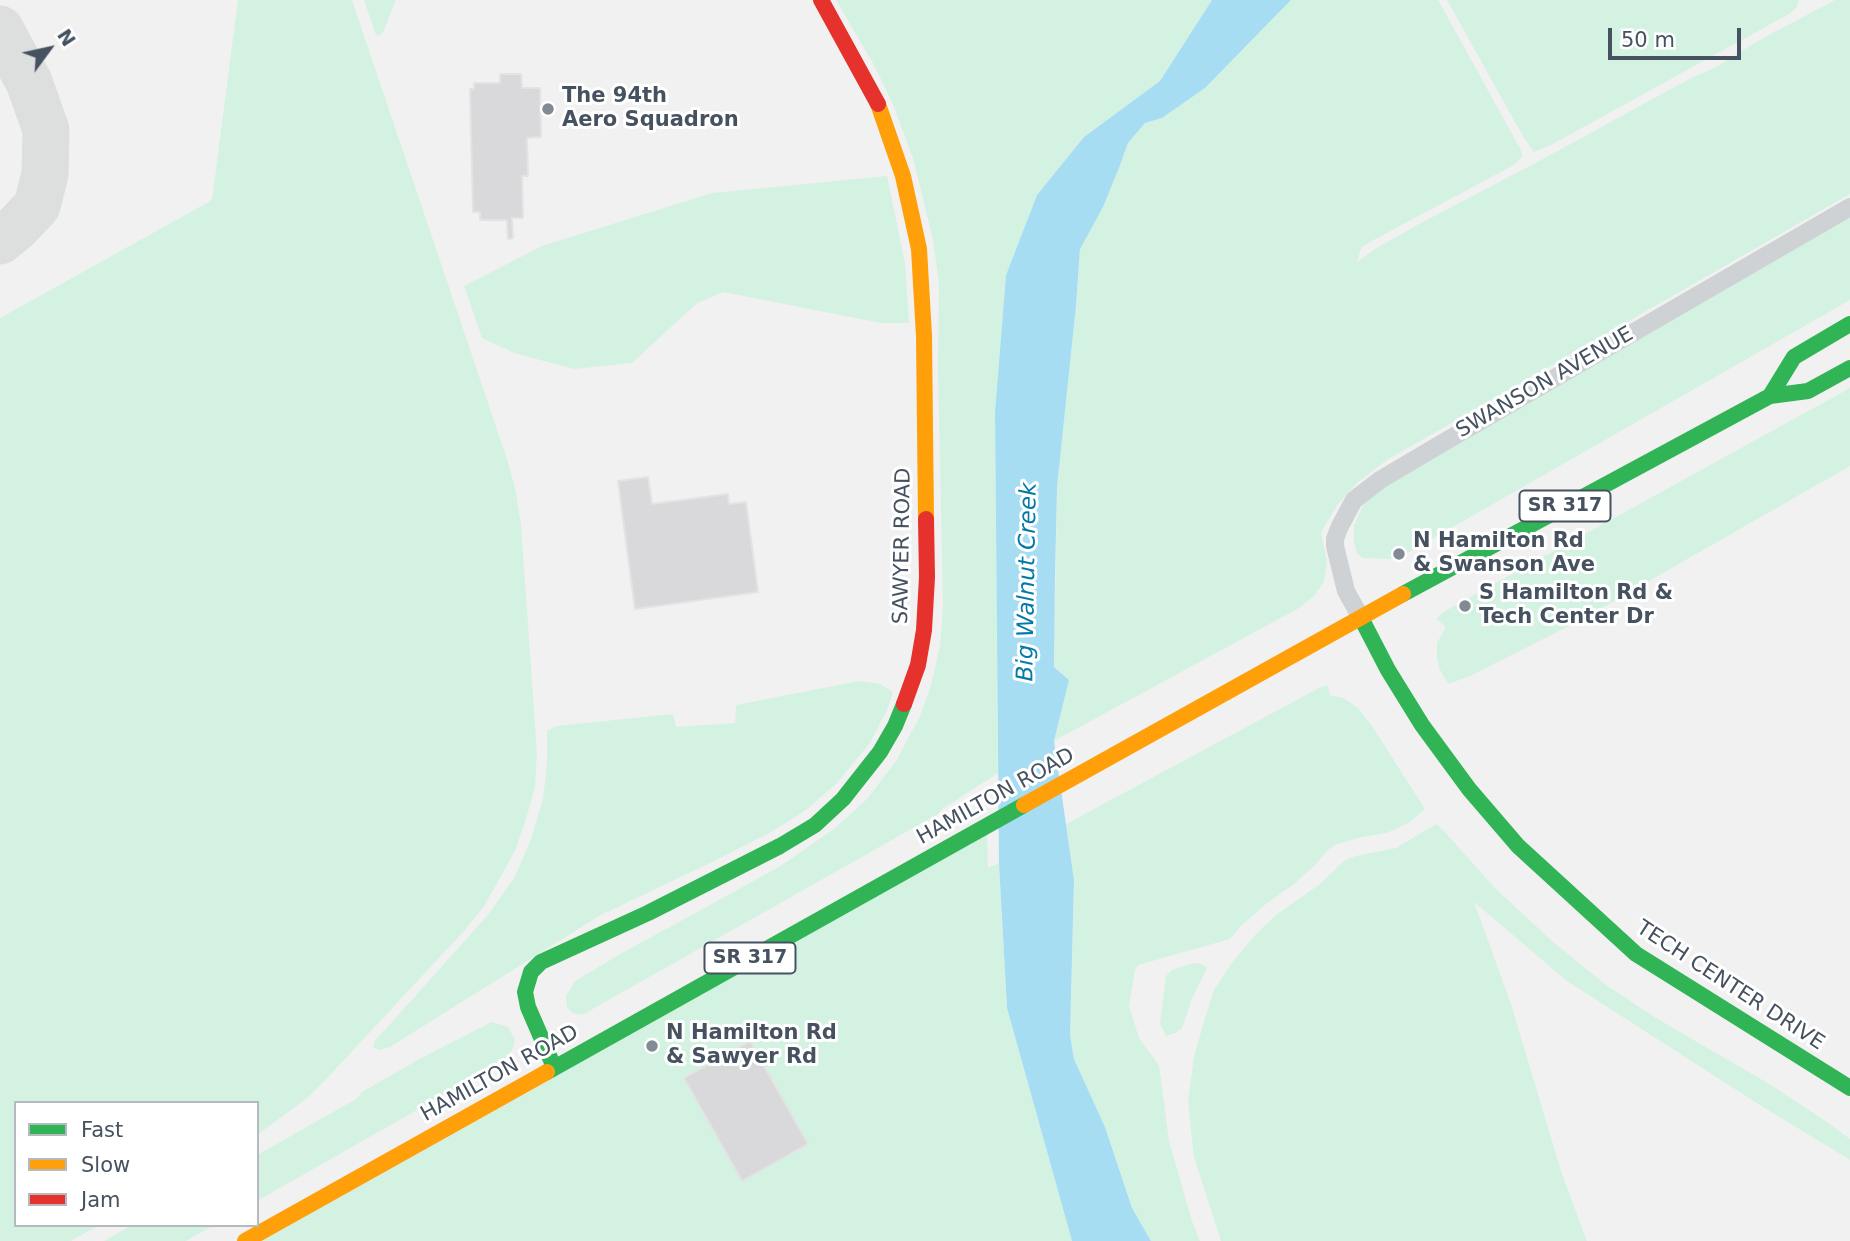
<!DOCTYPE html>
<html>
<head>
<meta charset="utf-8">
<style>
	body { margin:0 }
	#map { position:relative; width:1850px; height:1241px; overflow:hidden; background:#f2f1f1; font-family:"DejaVu Sans",sans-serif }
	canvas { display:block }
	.legend { position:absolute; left:14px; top:1101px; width:245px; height:126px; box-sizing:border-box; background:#fff; border:2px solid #b5babf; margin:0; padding:9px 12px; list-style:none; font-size:21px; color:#465260 }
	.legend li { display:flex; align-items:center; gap:14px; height:35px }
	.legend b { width:35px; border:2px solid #b5babf }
	.north { position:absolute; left:14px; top:14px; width:70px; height:70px; -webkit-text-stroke:5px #fff; paint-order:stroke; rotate:57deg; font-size:19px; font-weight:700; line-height:28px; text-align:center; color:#465260 }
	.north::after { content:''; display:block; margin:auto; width:24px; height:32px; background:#465260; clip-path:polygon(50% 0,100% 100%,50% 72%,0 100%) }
	.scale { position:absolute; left:1608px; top:28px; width:133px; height:32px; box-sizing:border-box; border:4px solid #465260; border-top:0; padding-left:9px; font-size:21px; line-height:24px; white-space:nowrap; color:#465260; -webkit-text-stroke:5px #fff; paint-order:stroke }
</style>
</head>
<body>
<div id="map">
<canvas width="1850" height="1241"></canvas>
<ul class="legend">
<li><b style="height:9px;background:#30b455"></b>Fast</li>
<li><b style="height:9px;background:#ff9f0a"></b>Slow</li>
<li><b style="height:9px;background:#e5322d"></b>Jam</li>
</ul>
<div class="north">N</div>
<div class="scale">50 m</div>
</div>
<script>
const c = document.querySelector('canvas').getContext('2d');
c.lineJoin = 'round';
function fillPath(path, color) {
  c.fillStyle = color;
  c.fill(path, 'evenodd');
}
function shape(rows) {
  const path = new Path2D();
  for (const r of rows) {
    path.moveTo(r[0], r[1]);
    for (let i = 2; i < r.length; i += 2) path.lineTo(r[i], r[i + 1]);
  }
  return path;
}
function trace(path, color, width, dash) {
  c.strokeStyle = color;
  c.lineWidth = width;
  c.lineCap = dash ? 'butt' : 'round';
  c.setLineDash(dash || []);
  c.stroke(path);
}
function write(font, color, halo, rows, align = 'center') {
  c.font = font + ' "DejaVu Sans",sans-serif';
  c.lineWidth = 6;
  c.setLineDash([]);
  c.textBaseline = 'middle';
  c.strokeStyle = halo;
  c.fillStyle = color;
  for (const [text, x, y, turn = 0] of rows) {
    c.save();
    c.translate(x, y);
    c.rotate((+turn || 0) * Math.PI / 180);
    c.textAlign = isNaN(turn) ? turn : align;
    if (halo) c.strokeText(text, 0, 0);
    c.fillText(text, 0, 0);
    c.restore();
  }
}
fillPath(shape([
	[238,0,352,0,507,459,515,488,521,524,537,754,535,787,526,819,515,851,483,908,464,931,329,1076,306,1099,257,1135,257,1103,16,1103,16,1225,99,1225,71,1241,0,1241,0,318,212,200],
	[364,0,396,0,383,32,379,35,376,35],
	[836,0,1212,0,1160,81,1084,137,1037,195,1006,275,995,412,998,773,941,810,938,814,582,1015,573,1013,567,1007,566,996,575,981,615,957,779,867,834,829,867,799,896,761,921,714,931,685,940,646,943,607,938,367,939,284,933,240,913,158,892,102,874,65],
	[1291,0,1438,0,1521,150,1523,156,1514,165,1370,242,1361,248,1357,262,1375,249,1419,224,1543,159,1691,78,1716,67,1756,42,1835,0,1850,0,1850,194,1387,460,1357,483,1338,504,1321,532,1327,562,1324,582,1313,597,1299,608,1054,741,1069,680,1054,667,1057,487,1076,306,1080,248,1103,207,1119,168,1128,143,1145,123,1162,118,1205,88],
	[1447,0,1798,0,1798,1,1797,7,1789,14,1551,145,1534,152,1524,138],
	[887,176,905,263,909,323,881,323,723,292,696,304,632,363,574,369,514,353,482,338,464,286,542,246,712,193],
	[1850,216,1850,300,1409,552,1390,559,1363,558,1357,554,1354,543,1354,526,1363,505,1376,491],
	[1850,388,1850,466,1581,620,1470,676,1448,684,1439,668,1437,657,1437,643,1446,627,1436,619,1445,611],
	[859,681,880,684,893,692,887,710,870,743,836,784,806,810,773,831,712,862,599,916,390,1047,379,1050,374,1048,374,1042,487,916,514,878,530,842,543,799,547,764,547,731,556,726,673,714,676,727,735,723,736,705],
	[1328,685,1330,695,1344,698,1358,708,1372,726,1425,809,1410,822,1387,833,1363,837,1337,844,1329,849,1314,866,1294,884,1266,904,1240,927,1230,939,1138,965,1135,970,1129,1006,1139,1038,1159,1065,1169,1141,1192,1221,1200,1241,1151,1241,1132,1208,1105,1127,1074,1059,1070,1035,1074,880,1066,824,1319,688],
	[1436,824,1443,830,1496,889,1552,941,1606,985,1656,1018,1771,1085,1824,1120,1850,1139,1850,1160,1755,1102,1567,981,1474,902,1511,1004,1561,1171,1587,1241,1221,1241,1194,1157,1188,1102,1194,1056,1205,1018,1214,990,1231,964,1256,934,1276,915,1320,884,1344,861,1356,856,1396,848],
	[987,826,988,868,999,863,1007,1008,1072,1241,245,1241],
	[1193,963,1201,964,1207,968,1192,999,1182,1028,1175,1033,1166,1036,1160,1024,1166,976,1172,970],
	[492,1022,508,1027,515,1040,512,1050,505,1060,257,1201,257,1155,358,1098,362,1092,421,1058],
	[132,1225,214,1225,186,1241,104,1241]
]), '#d4f2e2');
fillPath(shape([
	[1212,0,1291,0,1205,88,1162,118,1145,123,1128,143,1119,168,1103,207,1080,249,1076,306,1057,487,1055,576,1054,667,1069,680,1054,741,1074,880,1070,1035,1074,1059,1105,1127,1132,1208,1151,1241,1072,1241,1007,1008,999,863,995,412,1006,275,1037,195,1084,137,1160,81]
]), '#a6ddf3');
trace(shape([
	[0,29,29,82,46,130,45,174,37,206,16,228,0,241]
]), '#dddede', 47);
const building = shape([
	[500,74,521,74,522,88,540,88,541,137,527,138,528,176,522,176,523,218,512,218,513,238,508,239,507,220,480,220,480,212,473,212,470,89,474,89,474,83,500,83,500,74],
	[648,477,652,504,728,494,729,504,746,502,758,592,635,609,618,481,648,477],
	[750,1041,808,1144,742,1181,684,1078,750,1041]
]);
fillPath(building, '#d9d9db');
trace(building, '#e3e3e4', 2);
trace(shape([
	[1361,618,1346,591,1335,546,1335,539,1340,526,1354,500,1380,480,1439,445,1850,207]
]), '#cfd2d5', 18);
trace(shape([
	[1770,396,1794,357,1850,324],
	[1403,594,1770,396,1808,391,1850,368],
	[1361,618,1388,670,1422,725,1469,789,1518,846,1636,954,1850,1088],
	[554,1067,528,1007,525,992,531,972,541,962,648,913,780,846,815,825,843,799,880,752,895,726,904,704],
	[547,1072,1024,805]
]), '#30b455', 16);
trace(shape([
	[878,104,903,176,919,249,924,336,926,519],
	[1024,805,1403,594],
	[245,1241,547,1072]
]), '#ff9f0a', 16);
trace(shape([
	[821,0,878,104],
	[904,704,918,665,924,630,927,577,926,519]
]), '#e5322d', 16);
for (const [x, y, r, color] of [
	[548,109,7,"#828a93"],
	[1399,554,7,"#828a93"],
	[1465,606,7,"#828a93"],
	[652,1046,7,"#828a93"]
]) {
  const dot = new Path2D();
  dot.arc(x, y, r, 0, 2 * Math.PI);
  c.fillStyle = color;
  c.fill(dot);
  trace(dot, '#fff', 2.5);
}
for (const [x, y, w] of [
	[1565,506,91],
	[750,958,91]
]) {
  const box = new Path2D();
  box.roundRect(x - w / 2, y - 15.5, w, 31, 5);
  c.fillStyle = '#fff';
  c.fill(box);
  trace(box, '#465260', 2);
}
write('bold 19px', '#465260', null, [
	["SR 317",1565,506],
	["SR 317",750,958]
]);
write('bold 21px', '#465260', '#fff', [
	["The 94th",562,97],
	["Aero Squadron",562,121],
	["N Hamilton Rd",1413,542],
	["& Swanson Ave",1413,566],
	["S Hamilton Rd &",1479,594],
	["Tech Center Dr",1479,618],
	["N Hamilton Rd",666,1034],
	["& Sawyer Rd",666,1058]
], 'left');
write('21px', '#465260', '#fff', [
	["SWANSON AVENUE",1545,383,-30],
	["SAWYER ROAD",903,546,-89],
	["HAMILTON ROAD",996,797,-29],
	["TECH CENTER DRIVE",1730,986,33],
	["HAMILTON ROAD",500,1074,-29]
]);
write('italic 23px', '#0279a8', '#fff', [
	["Big Walnut Creek",1028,582,-89]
]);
</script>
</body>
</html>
